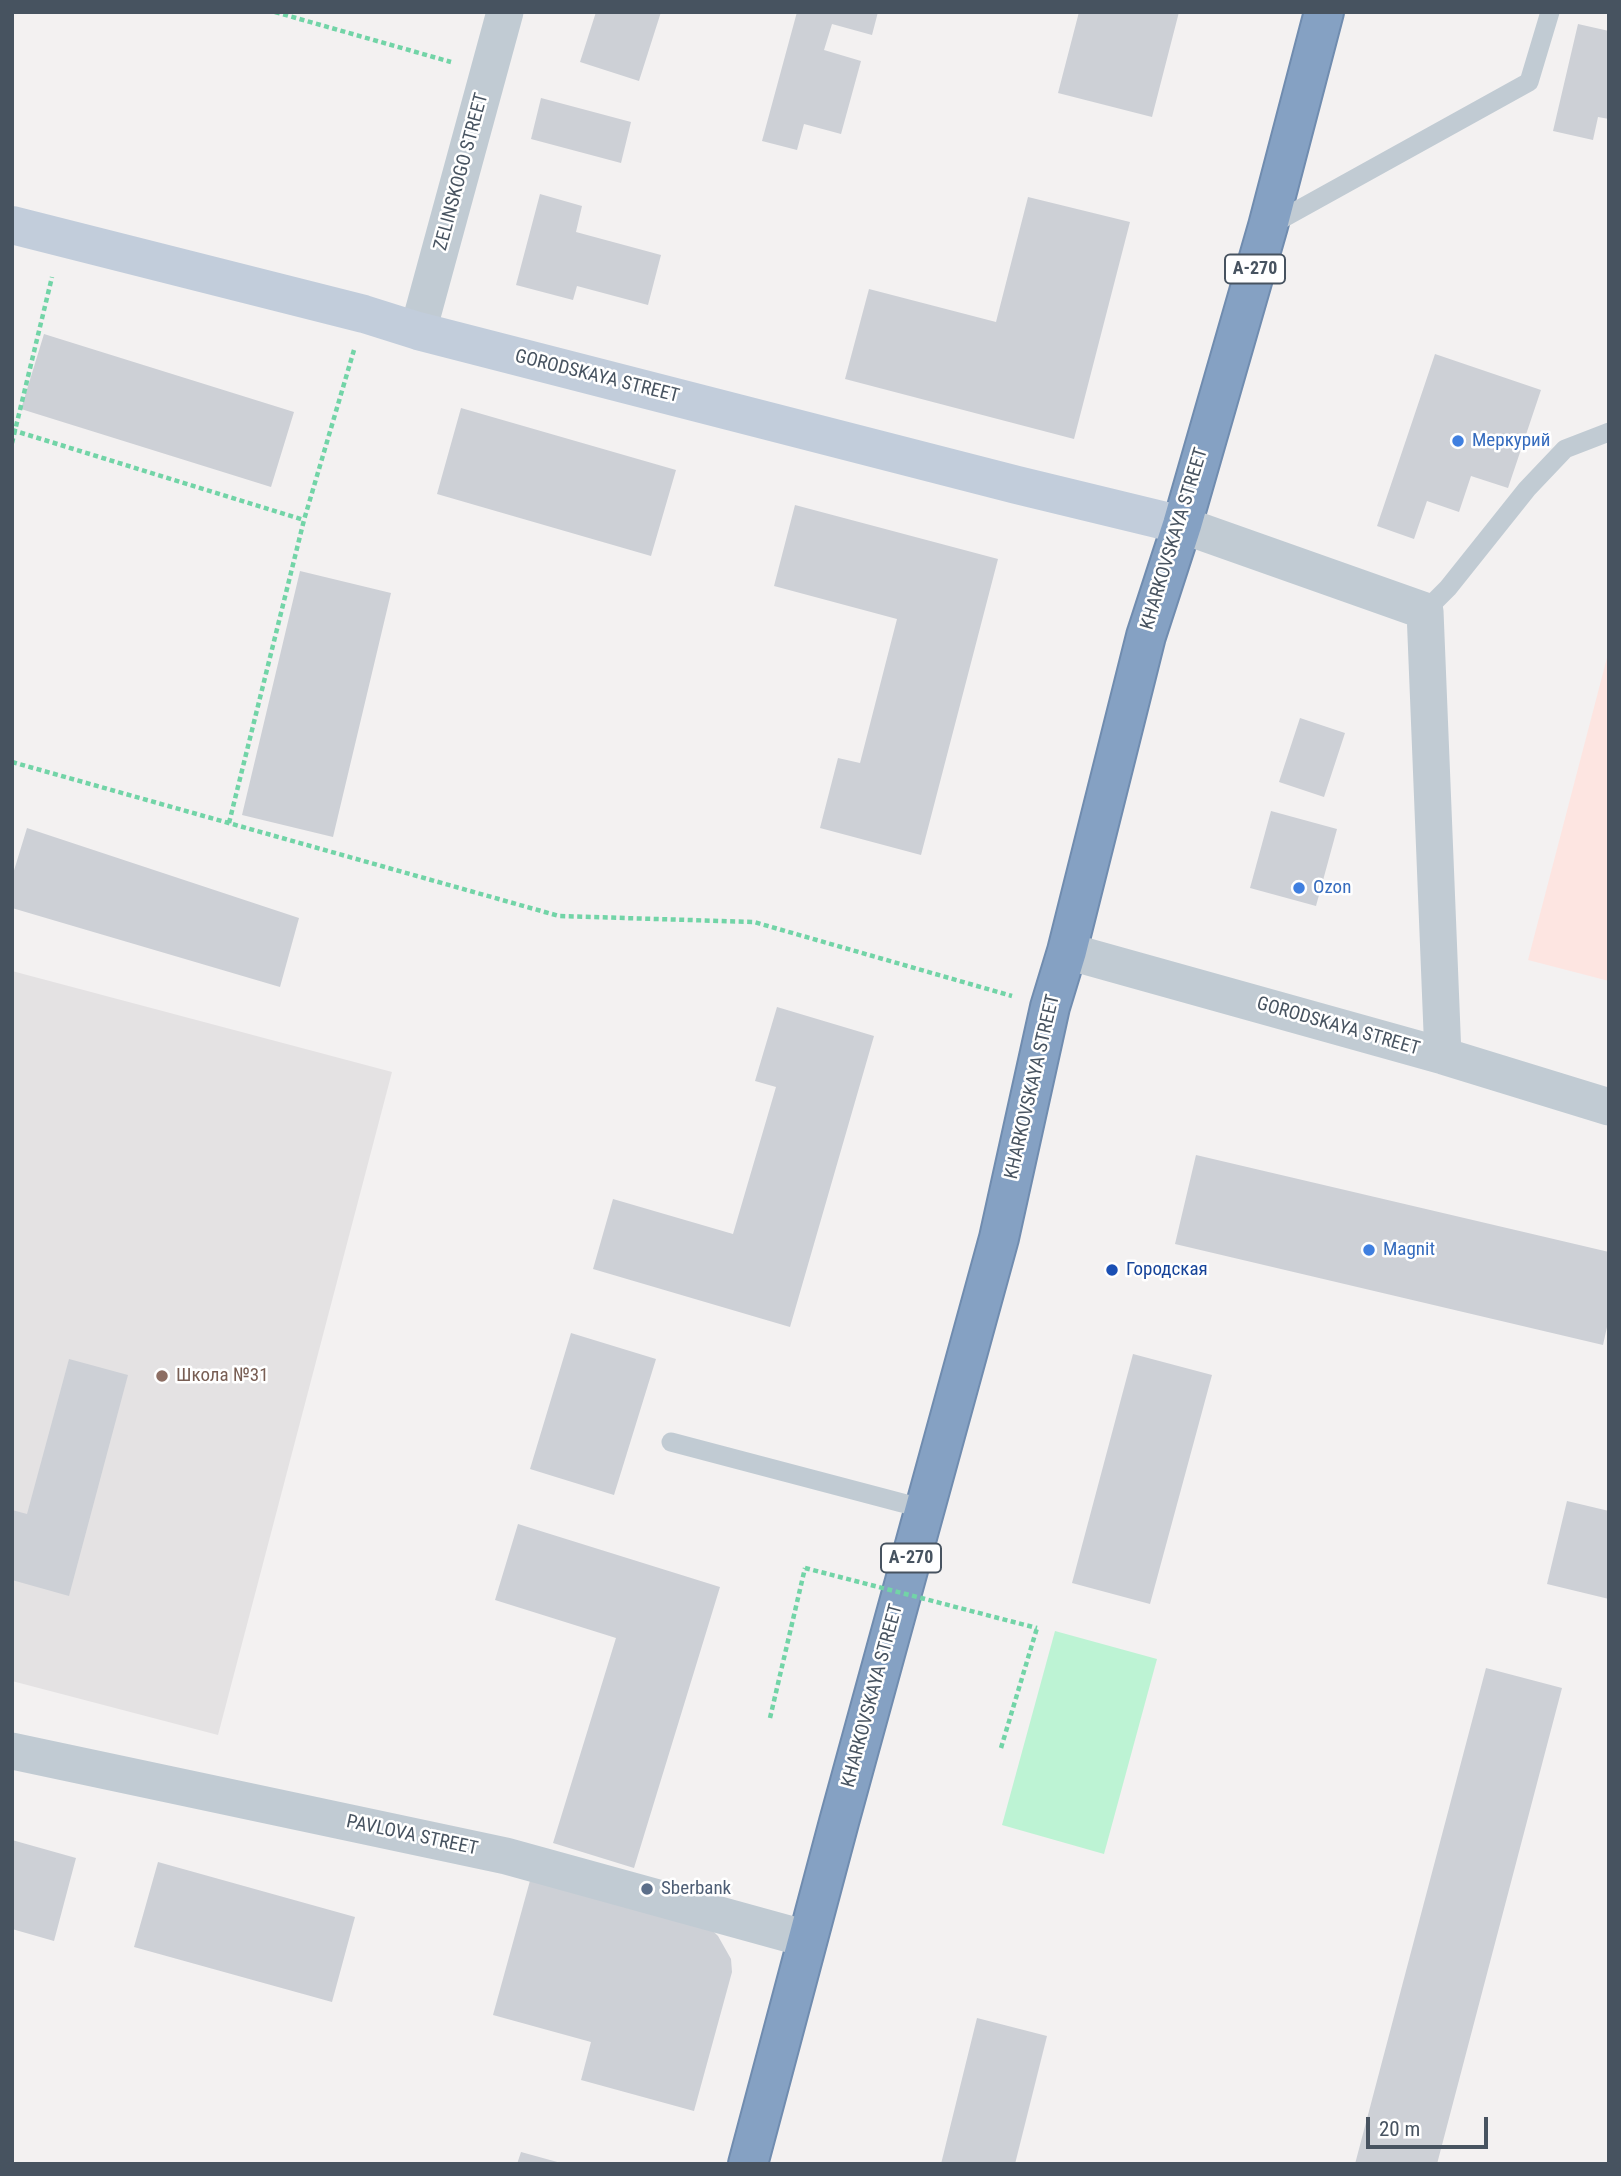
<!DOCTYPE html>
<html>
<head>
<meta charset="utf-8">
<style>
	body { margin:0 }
	#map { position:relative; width:1621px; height:2176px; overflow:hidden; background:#f3f1f1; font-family:"Roboto Condensed",sans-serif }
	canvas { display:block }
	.frame { position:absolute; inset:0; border:14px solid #475360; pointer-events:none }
	.scale { position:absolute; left:1366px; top:2117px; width:122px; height:32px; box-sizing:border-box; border:4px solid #475360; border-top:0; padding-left:9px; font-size:21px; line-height:24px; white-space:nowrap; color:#475360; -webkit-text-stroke:5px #fff; paint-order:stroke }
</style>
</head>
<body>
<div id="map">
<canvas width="1621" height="2176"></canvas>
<div class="frame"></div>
<div class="scale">20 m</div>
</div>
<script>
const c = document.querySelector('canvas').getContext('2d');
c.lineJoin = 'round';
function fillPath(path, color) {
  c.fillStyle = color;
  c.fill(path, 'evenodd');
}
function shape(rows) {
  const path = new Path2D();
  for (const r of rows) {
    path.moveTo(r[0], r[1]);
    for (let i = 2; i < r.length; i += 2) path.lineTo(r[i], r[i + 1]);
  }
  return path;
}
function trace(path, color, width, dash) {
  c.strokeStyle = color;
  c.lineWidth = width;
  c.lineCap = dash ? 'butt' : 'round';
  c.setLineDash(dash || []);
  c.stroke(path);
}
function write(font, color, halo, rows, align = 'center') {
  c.font = font + ' "Roboto Condensed",sans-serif';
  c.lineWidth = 5;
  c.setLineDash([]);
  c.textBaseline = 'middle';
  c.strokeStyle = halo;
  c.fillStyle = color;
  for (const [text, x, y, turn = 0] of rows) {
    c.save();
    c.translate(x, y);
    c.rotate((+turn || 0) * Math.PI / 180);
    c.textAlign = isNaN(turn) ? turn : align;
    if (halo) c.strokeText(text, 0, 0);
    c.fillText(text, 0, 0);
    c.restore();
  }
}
fillPath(shape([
	[12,971,392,1072,218,1735,12,1681]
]), '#e4e2e3');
fillPath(shape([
	[1609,650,1609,981,1528,960]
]), '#fde5e1');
fillPath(shape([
	[1055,1631,1157,1659,1104,1854,1002,1825]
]), '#bdf3d4');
fillPath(shape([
	[596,12,661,12,639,81,580,62],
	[797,12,878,12,872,35,832,24,824,50,861,61,841,134,804,124,797,150,762,141],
	[1079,12,1179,12,1152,117,1058,93],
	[1578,24,1609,31,1609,119,1598,117,1593,140,1553,131],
	[541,98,631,122,621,163,531,139],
	[540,194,582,206,576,232,661,255,648,305,577,286,573,300,516,285],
	[1028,197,1130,222,1074,439,845,379,869,289,996,322],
	[44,334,294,412,271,487,21,409],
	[1435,354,1541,390,1508,488,1471,476,1459,512,1427,501,1414,539,1377,526],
	[461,408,676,470,651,556,437,494],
	[795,505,998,559,921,855,820,828,838,758,860,763,897,619,774,586],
	[300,571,391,593,333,837,242,815],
	[1300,718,1345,733,1324,797,1279,782],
	[1271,811,1337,829,1316,906,1250,888],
	[27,828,299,918,280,987,12,908,12,877],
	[777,1007,874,1036,790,1327,593,1269,613,1199,733,1234,776,1087,755,1081],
	[1196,1155,1609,1252,1609,1318,1603,1345,1175,1244],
	[571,1333,656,1359,614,1495,530,1469],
	[1133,1354,1212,1375,1150,1604,1072,1583],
	[69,1359,128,1375,69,1596,12,1580,12,1510,27,1514],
	[1567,1501,1609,1511,1609,1599,1547,1584],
	[518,1524,720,1587,634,1868,553,1843,616,1638,495,1600],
	[1486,1668,1562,1688,1437,2164,1355,2164],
	[12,1840,76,1858,54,1941,12,1929],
	[158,1862,355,1917,332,2002,134,1947],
	[531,1877,708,1926,718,1936,731,1959,732,1972,694,2111,581,2080,591,2042,493,2015],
	[977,2018,1047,2036,1015,2164,941,2164],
	[521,2152,561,2163,561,2164,517,2164]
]), '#cdd0d6');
const highway = shape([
	[748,2164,839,1822,999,1238,1050,1007,1067,951,1146,636,1182,525,1268,226,1324,12]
]);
trace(highway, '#708caf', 42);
trace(shape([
	[275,12,451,62],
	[12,430,304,520],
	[12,443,52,277],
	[12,762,559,916,754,922,1012,996],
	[229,823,304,520,354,350],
	[770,1718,805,1568],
	[1001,1748,1037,1628]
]), '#72d4a7', 4.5, [5, 3.5]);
trace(shape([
	[1269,226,1529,82,1550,12],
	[1425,611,1448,588,1527,489,1565,449,1609,432],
	[671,1442,925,1509]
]), '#c1cbd3', 19);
trace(shape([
	[418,331,505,12],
	[1182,525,1425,611,1443,1056],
	[1067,951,1443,1056,1609,1107],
	[12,1751,506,1856,807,1939]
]), '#c1cbd3', 37);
trace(shape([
	[12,225,364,314,418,331,1017,485,1182,525]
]), '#c2cddb', 38);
trace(highway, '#85a1c3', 38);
trace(shape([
	[805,1568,1037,1628]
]), '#72d4a7', 4.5, [5, 3.5]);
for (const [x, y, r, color] of [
	[1458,441,7,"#3f7fe0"],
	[1299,888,7,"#3f7fe0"],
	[1369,1250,7,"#3f7fe0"],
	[1112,1270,7,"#1a4fb4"],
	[162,1376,7,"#8d6e63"],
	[647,1889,7,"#5c6f8a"]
]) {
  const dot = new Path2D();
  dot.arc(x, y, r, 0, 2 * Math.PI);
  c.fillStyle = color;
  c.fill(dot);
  trace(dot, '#fff', 2.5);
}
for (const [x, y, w] of [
	[1255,269,60],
	[911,1558,60]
]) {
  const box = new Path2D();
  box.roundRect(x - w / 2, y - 14.5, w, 29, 5);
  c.fillStyle = '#fff';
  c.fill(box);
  trace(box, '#475360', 2);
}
write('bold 18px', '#475360', null, [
	["А-270",1255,269],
	["А-270",911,1558]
]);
write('19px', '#475360', '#fff', [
	["ZELINSKOGO STREET",462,172,-75],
	["GORODSKAYA STREET",597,377,14],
	["KHARKOVSKAYA STREET",1175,539,-73],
	["GORODSKAYA STREET",1338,1027,16],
	["KHARKOVSKAYA STREET",1033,1087,-77],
	["KHARKOVSKAYA STREET",873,1696,-75],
	["PAVLOVA STREET",412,1836,12]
]);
write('19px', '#366cbe', '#fff', [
	["Меркурий",1472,441],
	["Ozon",1313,888],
	["Magnit",1383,1250]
], 'left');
write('19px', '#164399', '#fff', [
	["Городская",1126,1270]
], 'left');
write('19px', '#785e54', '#fff', [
	["Школа №31",176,1376]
], 'left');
write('19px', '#4e5e75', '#fff', [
	["Sberbank",661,1889]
], 'left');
</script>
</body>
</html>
